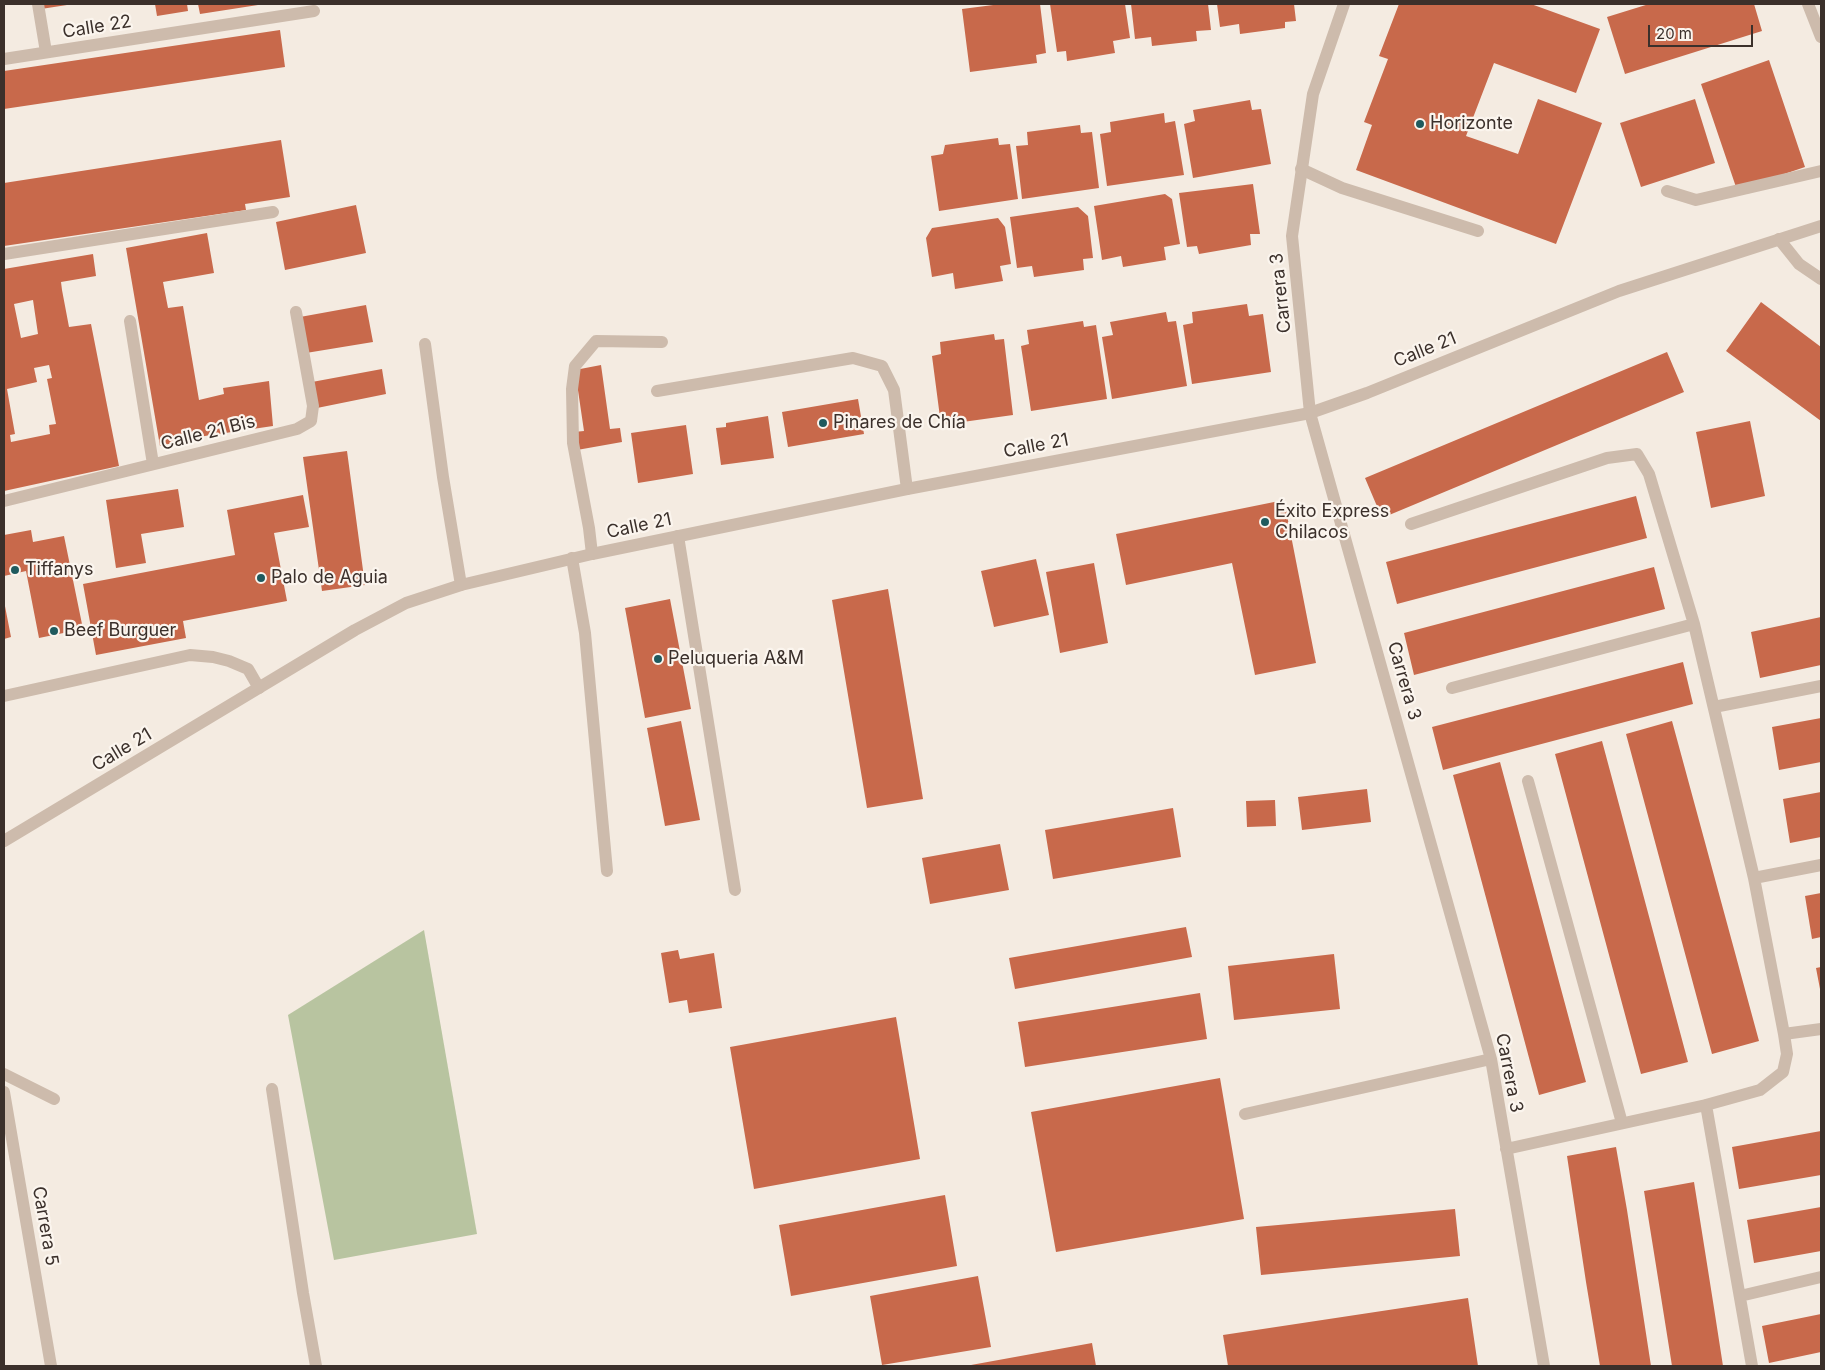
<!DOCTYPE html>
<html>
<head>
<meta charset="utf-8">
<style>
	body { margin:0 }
	#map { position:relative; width:1825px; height:1370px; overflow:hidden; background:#f4ebe1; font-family:Inter,sans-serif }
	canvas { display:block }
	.frame { position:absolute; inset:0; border:5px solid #3b302b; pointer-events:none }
	.scale { position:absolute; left:1648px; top:25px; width:105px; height:22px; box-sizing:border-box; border:2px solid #3b302b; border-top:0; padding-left:6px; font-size:15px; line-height:18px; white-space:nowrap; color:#3b302b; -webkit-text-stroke:4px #fbf5ee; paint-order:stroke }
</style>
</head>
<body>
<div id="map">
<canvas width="1825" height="1370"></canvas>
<div class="frame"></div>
<div class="scale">20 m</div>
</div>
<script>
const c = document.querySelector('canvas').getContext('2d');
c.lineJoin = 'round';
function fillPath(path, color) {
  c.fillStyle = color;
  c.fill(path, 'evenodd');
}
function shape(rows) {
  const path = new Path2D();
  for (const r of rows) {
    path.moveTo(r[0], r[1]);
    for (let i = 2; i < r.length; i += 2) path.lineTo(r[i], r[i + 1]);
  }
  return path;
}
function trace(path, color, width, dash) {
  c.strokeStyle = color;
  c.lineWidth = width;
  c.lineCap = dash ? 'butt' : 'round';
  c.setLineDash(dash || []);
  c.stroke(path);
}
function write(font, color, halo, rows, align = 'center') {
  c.font = font + ' Inter,sans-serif';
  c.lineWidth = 4.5;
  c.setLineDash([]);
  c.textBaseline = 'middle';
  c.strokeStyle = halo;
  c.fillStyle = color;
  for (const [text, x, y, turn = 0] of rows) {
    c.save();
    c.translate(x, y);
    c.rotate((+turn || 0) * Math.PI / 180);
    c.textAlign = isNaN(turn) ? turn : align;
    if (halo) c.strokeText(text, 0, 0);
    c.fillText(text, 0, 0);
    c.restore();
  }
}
fillPath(shape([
	[424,930,477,1234,334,1260,288,1015]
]), '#b8c4a0');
fillPath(shape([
	[40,4,67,4,67,5,41,9],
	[155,4,187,4,188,11,157,16],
	[198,4,258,4,258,5,200,14],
	[1001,4,1040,4,1046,53,1036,55,1037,63,970,72,962,9],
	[1050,4,1125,4,1130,38,1113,41,1115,53,1067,61,1066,51,1057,52],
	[1131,4,1208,4,1211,30,1196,31,1197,41,1152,46,1151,37,1135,39],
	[1217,4,1294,4,1296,21,1285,22,1285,28,1240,34,1239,24,1220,27],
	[1399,4,1531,4,1600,29,1576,93,1494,63,1466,136,1518,154,1538,99,1602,123,1556,244,1356,170,1372,125,1364,122,1388,59,1379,56],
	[1649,4,1754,4,1762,31,1625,74,1607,17],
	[280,30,285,67,4,109,4,71],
	[1769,60,1805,167,1737,190,1701,84],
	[1695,99,1715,163,1641,187,1620,123],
	[1250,100,1252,110,1261,109,1271,164,1193,178,1184,124,1195,121,1193,110],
	[1164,113,1165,123,1175,121,1184,175,1107,186,1100,134,1111,132,1110,122],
	[1080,125,1081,133,1092,132,1099,188,1022,199,1016,146,1028,145,1027,132],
	[998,138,999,145,1010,144,1018,199,939,211,931,156,943,154,945,145],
	[281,140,290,197,245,204,246,210,4,246,4,183],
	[1253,184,1260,234,1250,234,1251,245,1199,254,1197,246,1187,247,1179,193],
	[1165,194,1172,199,1180,244,1164,247,1166,260,1123,267,1121,256,1102,260,1094,206],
	[356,205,366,253,285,270,276,222],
	[1078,207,1088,216,1093,258,1083,259,1084,270,1034,277,1032,266,1017,268,1010,217],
	[998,218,1005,227,1011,264,1000,266,1003,281,955,289,953,273,932,277,926,238,932,228],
	[207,233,214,273,163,282,168,308,183,306,199,400,224,394,223,388,269,381,273,426,198,437,160,446,126,248],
	[93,254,96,276,61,282,62,290,69,327,91,324,119,466,4,491,4,269],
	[33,300,38,334,21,338,14,304],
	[49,365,52,378,47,379,56,424,49,425,50,434,11,442,10,435,15,434,7,389,37,382,34,368],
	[1761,302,1821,347,1821,421,1726,351],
	[1247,304,1249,316,1263,314,1271,372,1192,384,1183,325,1193,323,1192,312],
	[366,305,373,342,306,353,300,317],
	[1166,312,1168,322,1176,321,1187,386,1112,399,1102,337,1113,335,1110,322],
	[1083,321,1084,327,1096,325,1107,399,1031,411,1021,346,1029,344,1027,330],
	[994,334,995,340,1004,339,1013,415,941,425,932,356,941,354,940,342],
	[1667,352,1684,392,1382,518,1365,478],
	[601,365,610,429,620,428,622,442,577,450,574,432,584,431,575,370],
	[382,369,386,394,317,408,312,382],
	[858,399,864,434,788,447,782,412],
	[768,416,774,458,721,465,716,428,726,427,726,423],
	[1750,421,1765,496,1711,508,1696,432],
	[686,425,693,474,638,483,631,433],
	[347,451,365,585,322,591,303,457],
	[178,489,184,527,141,534,146,563,116,568,106,500],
	[303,495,309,527,274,533,287,601,183,621,186,638,96,655,83,584,235,555,227,510],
	[1636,496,1647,538,1397,604,1386,562],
	[1284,500,1316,663,1255,675,1232,563,1126,585,1116,534],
	[31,530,33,542,64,536,83,629,39,638,26,571,4,576,4,535],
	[1036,559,1049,615,994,627,981,571],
	[1094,563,1108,643,1060,653,1046,572],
	[1654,567,1665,609,1414,675,1404,633],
	[888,589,923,799,867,808,832,600],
	[670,599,691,709,645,718,625,608],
	[4,601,11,637,4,639],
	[1821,617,1821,665,1760,678,1751,632],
	[1683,662,1693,704,1443,770,1432,727],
	[1821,718,1821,762,1779,770,1772,727],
	[681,721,700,820,665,826,647,728],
	[1672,721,1759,1041,1712,1054,1626,734],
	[1602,741,1688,1062,1641,1074,1555,754],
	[1500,762,1586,1082,1539,1095,1453,775],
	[1367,789,1371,822,1302,830,1298,797],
	[1821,792,1821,837,1790,843,1783,799],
	[1275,800,1276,826,1247,827,1246,801],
	[1173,808,1181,857,1053,879,1045,830],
	[1000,844,1009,890,930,904,922,858],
	[1821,893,1821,937,1812,939,1805,896],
	[1186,927,1192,957,1015,989,1009,958],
	[678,950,680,959,714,953,722,1008,689,1013,687,1000,669,1003,661,953],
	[1334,954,1340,1009,1234,1020,1228,966],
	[1821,967,1821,989,1820,989,1816,968],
	[1200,993,1207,1039,1025,1067,1018,1022],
	[896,1017,920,1159,754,1189,730,1047],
	[1220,1078,1244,1219,1056,1252,1031,1112],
	[1821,1131,1821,1175,1739,1189,1732,1147],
	[1616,1147,1627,1210,1651,1366,1600,1366,1586,1282,1567,1156],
	[1694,1182,1714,1308,1723,1366,1672,1366,1654,1253,1644,1191],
	[945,1195,957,1266,791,1296,779,1225],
	[1821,1207,1821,1251,1754,1263,1747,1220],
	[1455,1209,1460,1256,1261,1275,1256,1227],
	[978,1276,991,1347,882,1365,870,1296],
	[1468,1298,1478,1366,1228,1366,1223,1335],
	[1821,1314,1821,1352,1769,1363,1762,1326],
	[1092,1343,1096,1366,972,1366,971,1365]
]), '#c8694b');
trace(shape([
	[1301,169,1342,188,1478,231],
	[425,344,443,477,461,585],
	[657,391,853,358,882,366,894,390,907,489],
	[592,554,589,528,573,443,572,389,575,366,596,341,662,342],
	[4,1074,54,1099],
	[272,1089,303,1293,316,1366]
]), '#cdbbac', 12);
trace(shape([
	[38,4,46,52],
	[1344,4,1313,94,1292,236,1310,413,1491,1059,1544,1366],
	[1808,4,1821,37],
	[4,59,314,11],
	[1667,191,1696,200,1821,171],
	[1779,239,1799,264,1821,279],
	[4,254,273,212],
	[130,321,153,464],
	[4,501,297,429,311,421,313,406,296,312],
	[1411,524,1607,458,1637,454,1649,474,1694,624,1754,878,1784,1034,1787,1054,1783,1072,1760,1090,1706,1105,1506,1149],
	[678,536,735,890],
	[572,558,585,633,607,871],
	[1452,688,1694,624],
	[4,696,190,655,213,657,229,661,248,669,259,688],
	[1714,707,1821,686],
	[1528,781,1622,1123],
	[1754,878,1821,865],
	[1784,1034,1821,1029],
	[4,1092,51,1366],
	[1706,1105,1752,1366],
	[1245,1114,1491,1059],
	[1740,1296,1821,1277]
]), '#cdbbac', 12);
trace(shape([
	[4,841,355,630,406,603,461,585,592,554,907,489,1310,413,1367,393,1619,291,1821,226]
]), '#cdbbac', 12);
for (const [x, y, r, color] of [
	[1420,124,5,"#1f5a5e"],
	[823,423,5,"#1f5a5e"],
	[1265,522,5,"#1f5a5e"],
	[15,570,5,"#1f5a5e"],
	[261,578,5,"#1f5a5e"],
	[54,631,5,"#1f5a5e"],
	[658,659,5,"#1f5a5e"]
]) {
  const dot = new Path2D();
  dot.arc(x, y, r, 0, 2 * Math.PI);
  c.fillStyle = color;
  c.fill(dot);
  trace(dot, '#fbf5ee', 2);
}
write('18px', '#3b302b', '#fbf5ee', [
	["Calle 22",97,27,-9],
	["Carrera 3",1281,293,-96],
	["Calle 21",1425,350,-22],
	["Calle 21 Bis",208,433,-14],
	["Calle 21",1036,446,-11],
	["Calle 21",639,526,-12],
	["Carrera 3",1404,681,74],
	["Calle 21",122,750,-31],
	["Carrera 3",1509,1073,79],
	["Carrera 5",45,1226,80]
]);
write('18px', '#3b302b', '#fbf5ee', [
	["Horizonte",1430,124],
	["Pinares de Chía",833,423],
	["Éxito Express",1275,512],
	["Chilacos",1275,533],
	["Tiffanys",25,570],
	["Palo de Aguia",271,578],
	["Beef Burguer",64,631],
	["Peluqueria A&M",668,659]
], 'left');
</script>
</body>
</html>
